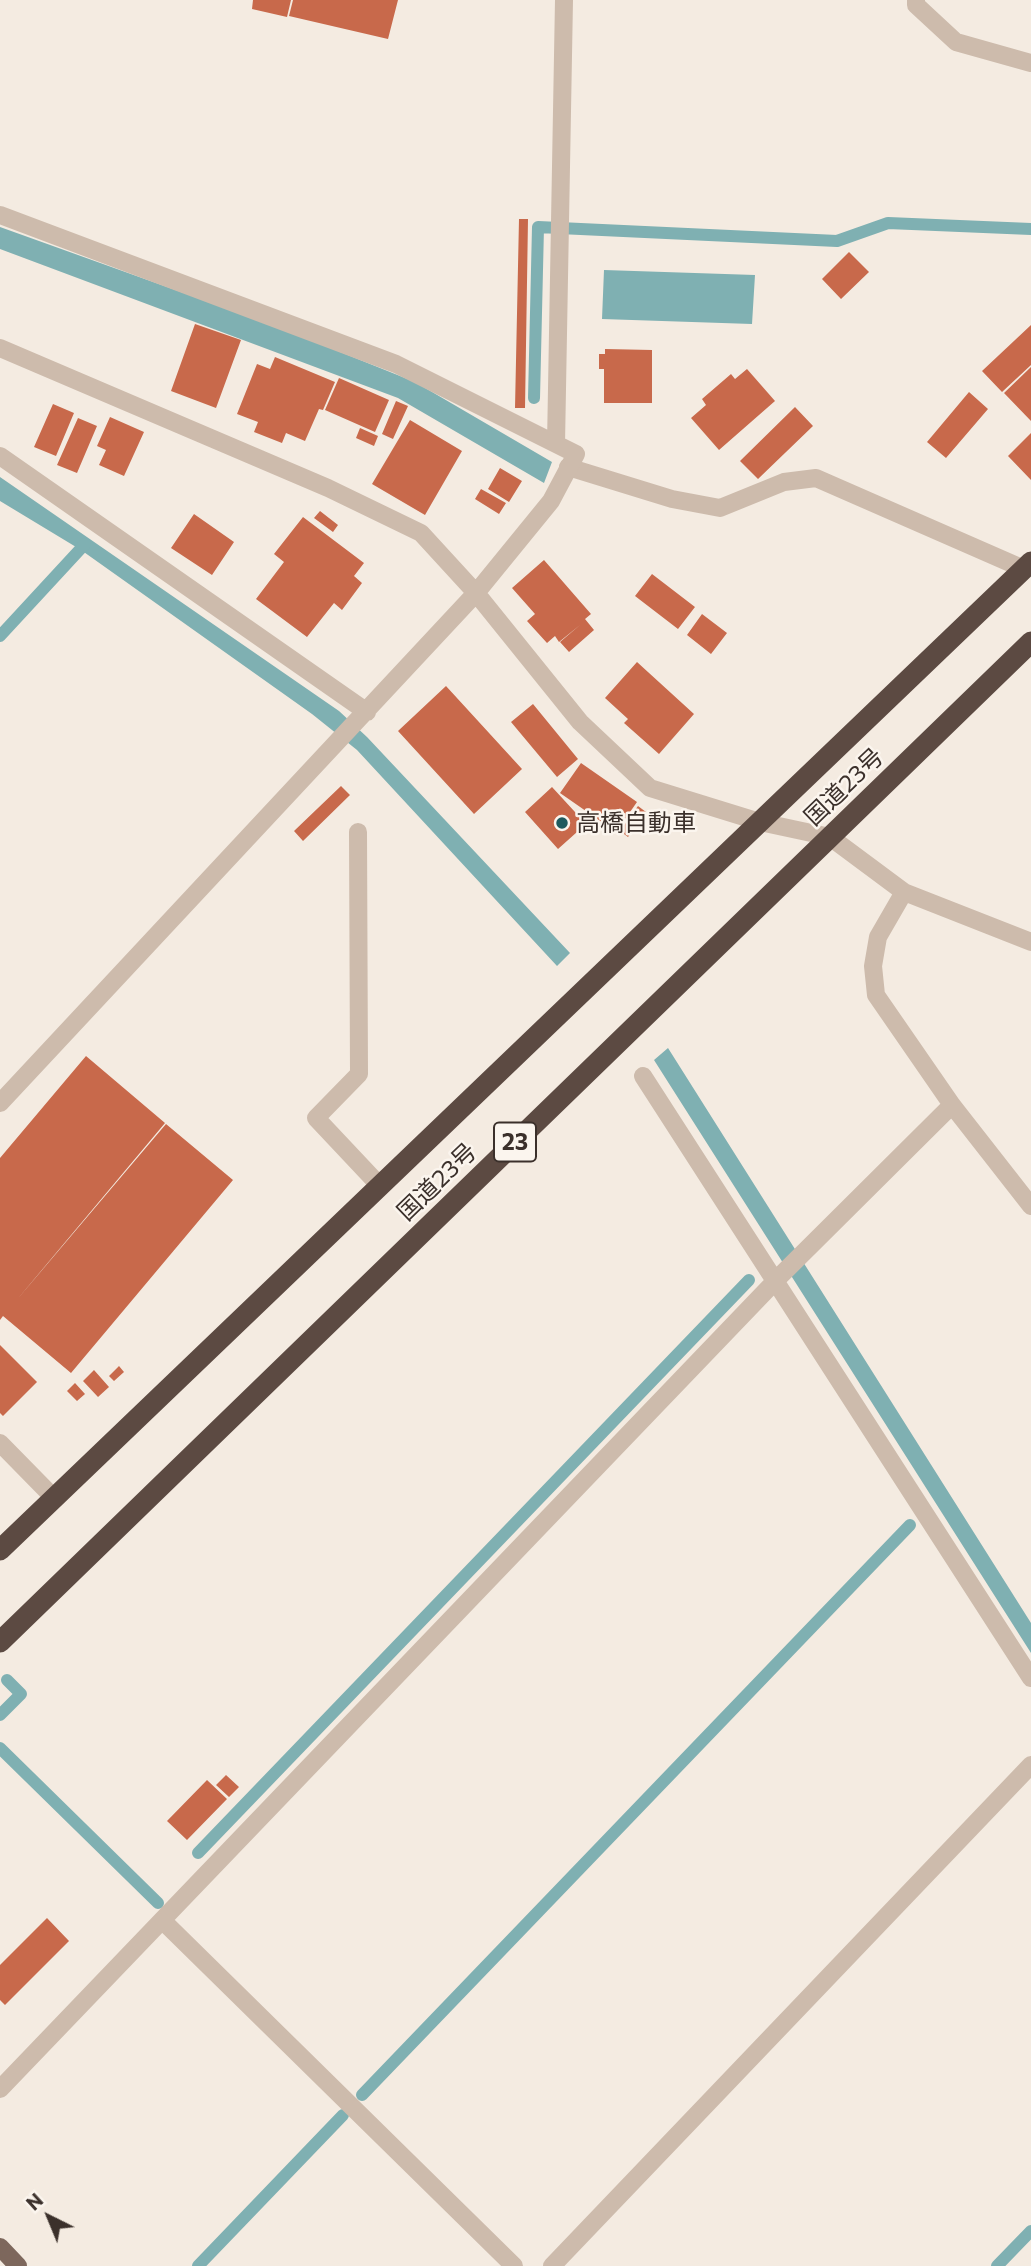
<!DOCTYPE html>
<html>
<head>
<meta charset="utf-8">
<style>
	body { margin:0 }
	#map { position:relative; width:1031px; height:2266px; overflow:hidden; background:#f4ebe1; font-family:Commissioner,sans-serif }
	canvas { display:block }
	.north { position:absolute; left:14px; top:2182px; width:70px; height:70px; -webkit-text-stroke:5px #fbf5ee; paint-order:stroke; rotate:317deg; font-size:19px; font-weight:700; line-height:28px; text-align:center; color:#3b302b }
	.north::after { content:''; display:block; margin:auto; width:24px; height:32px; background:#3b302b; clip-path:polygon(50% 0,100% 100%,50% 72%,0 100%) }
</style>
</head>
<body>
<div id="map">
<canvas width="1031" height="2266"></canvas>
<div class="north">N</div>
</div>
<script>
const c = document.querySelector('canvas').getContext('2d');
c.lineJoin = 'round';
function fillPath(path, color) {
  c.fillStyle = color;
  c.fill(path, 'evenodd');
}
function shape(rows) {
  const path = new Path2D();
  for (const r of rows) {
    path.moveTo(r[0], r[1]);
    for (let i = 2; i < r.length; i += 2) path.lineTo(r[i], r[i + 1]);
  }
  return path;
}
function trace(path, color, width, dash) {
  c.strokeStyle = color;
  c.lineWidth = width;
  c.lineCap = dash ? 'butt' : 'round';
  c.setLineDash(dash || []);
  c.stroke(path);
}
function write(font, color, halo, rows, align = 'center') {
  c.font = font + ' Commissioner,"Noto Sans JP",sans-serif';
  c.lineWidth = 5;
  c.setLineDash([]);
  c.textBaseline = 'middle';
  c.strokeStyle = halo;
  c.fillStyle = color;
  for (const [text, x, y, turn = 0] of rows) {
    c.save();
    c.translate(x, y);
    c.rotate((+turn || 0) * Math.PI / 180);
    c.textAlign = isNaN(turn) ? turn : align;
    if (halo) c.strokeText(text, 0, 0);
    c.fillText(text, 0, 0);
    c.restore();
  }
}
fillPath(shape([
	[0,227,273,325,415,382,552,462,544,483,398,398,0,249],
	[604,270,755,275,752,324,602,319],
	[0,477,339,711,367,737,570,953,557,966,357,750,312,714,81,550,0,501],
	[668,1048,1031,1623,1031,1653,654,1060]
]), '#7fb0b2');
trace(shape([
	[534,398,538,227,837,241,888,223,1031,229],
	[0,636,85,544],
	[0,1715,21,1694,7,1680],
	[0,1748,158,1903],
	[198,1853,749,1280],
	[362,2095,910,1525],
	[198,2266,343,2115],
	[997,2266,1031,2231]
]), '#7fb0b2', 12);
fillPath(shape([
	[253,0,291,0,287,17,252,9],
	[293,0,398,0,388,39,289,16],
	[519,219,528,219,525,408,515,408],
	[849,252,869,272,841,299,822,279],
	[195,324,241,340,216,408,171,391],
	[1031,325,1031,365,1002,392,982,371],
	[605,349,652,350,652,403,604,403,604,369,599,369,599,354,605,354],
	[275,357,335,382,323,410,319,409,305,441,286,433,282,443,254,432,258,422,237,414,257,364,270,369],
	[1031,367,1031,421,1004,393],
	[747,369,775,401,719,450,691,418,706,405,702,399,731,374,735,379],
	[339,378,389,400,375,432,325,410],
	[969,392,988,409,946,458,927,442],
	[396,401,408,406,393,439,382,434],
	[53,404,74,413,56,456,34,447],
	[795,407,813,426,758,479,740,461],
	[110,417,144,432,124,476,99,465,106,450,97,446],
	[78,418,97,426,77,473,57,465],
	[410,420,462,451,425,515,372,484],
	[360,428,378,436,374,446,356,438],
	[1031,433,1031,480,1008,456],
	[500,468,522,481,509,502,488,489],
	[481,489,506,503,499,514,475,499],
	[320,511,338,525,333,532,314,518],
	[194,514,234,542,212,575,171,548],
	[303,517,364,563,354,576,362,583,342,610,334,603,307,637,256,599,284,562,274,554],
	[544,560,591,614,585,619,594,630,569,652,560,642,580,625,559,642,555,636,547,643,527,621,535,614,512,588],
	[652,574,695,607,678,629,635,596],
	[702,614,727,633,711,654,687,635],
	[637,662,694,714,659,754,624,723,628,719,605,698],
	[446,686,522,769,474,814,398,731],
	[533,704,578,759,557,777,511,722],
	[581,763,637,802,616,832,560,793],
	[341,786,350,795,303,841,294,831],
	[552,787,586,824,558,849,525,812],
	[638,806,646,812,628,837,620,831],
	[86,1056,165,1123,15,1302,166,1124,233,1180,71,1373,3,1316,0,1320,0,1158],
	[0,1345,37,1382,3,1416,0,1413],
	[119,1366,124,1372,114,1381,109,1376],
	[94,1370,109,1387,98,1397,83,1381],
	[75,1383,85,1394,77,1401,67,1391],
	[226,1775,239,1787,229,1797,216,1785],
	[207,1780,227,1799,187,1840,167,1821],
	[47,1918,69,1941,5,2005,0,2000,0,1965]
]), '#c8694b');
trace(shape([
	[916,0,916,5,956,42,1031,63],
	[568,467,672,499,720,508,784,482,816,478,1024,569],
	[358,832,359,1074,316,1118,380,1186],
	[0,1443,54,1498]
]), '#cdbbac', 18);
trace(shape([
	[0,215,396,364,556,444],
	[0,348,328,488,421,533,476,593,580,722,650,788,760,822,830,837,904,892,1031,942],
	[0,456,367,712],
	[904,892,878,937,873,966,876,995,952,1105,1031,1206],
	[643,1076,1031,1678],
	[0,1103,476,593,551,501,576,454,556,444,564,0],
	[163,1921,514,2266],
	[0,2089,782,1274,952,1105],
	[552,2266,1031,1765]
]), '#cdbbac', 18);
trace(shape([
	[0,2247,18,2266]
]), '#7d675c', 18);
trace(shape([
	[0,1550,1031,562],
	[0,1642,1031,642]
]), '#5c4a42', 21);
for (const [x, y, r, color] of [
	[562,823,7,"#1f5a5e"]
]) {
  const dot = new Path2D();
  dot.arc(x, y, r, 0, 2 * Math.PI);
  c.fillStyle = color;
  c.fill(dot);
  trace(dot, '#fbf5ee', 2.5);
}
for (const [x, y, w] of [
	[515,1142,42]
]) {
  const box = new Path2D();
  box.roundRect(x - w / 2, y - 19.5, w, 39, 5);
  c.fillStyle = '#fbf5ee';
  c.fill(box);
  trace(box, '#3b302b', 2);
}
write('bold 23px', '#3b302b', null, [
	["23",515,1142]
]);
write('24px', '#3b302b', '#fbf5ee', [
	["国道23号",844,787,-44],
	["国道23号",437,1182,-44]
]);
write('24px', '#3b302b', '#fbf5ee', [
	["高橋自動車",576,823]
], 'left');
</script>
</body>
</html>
